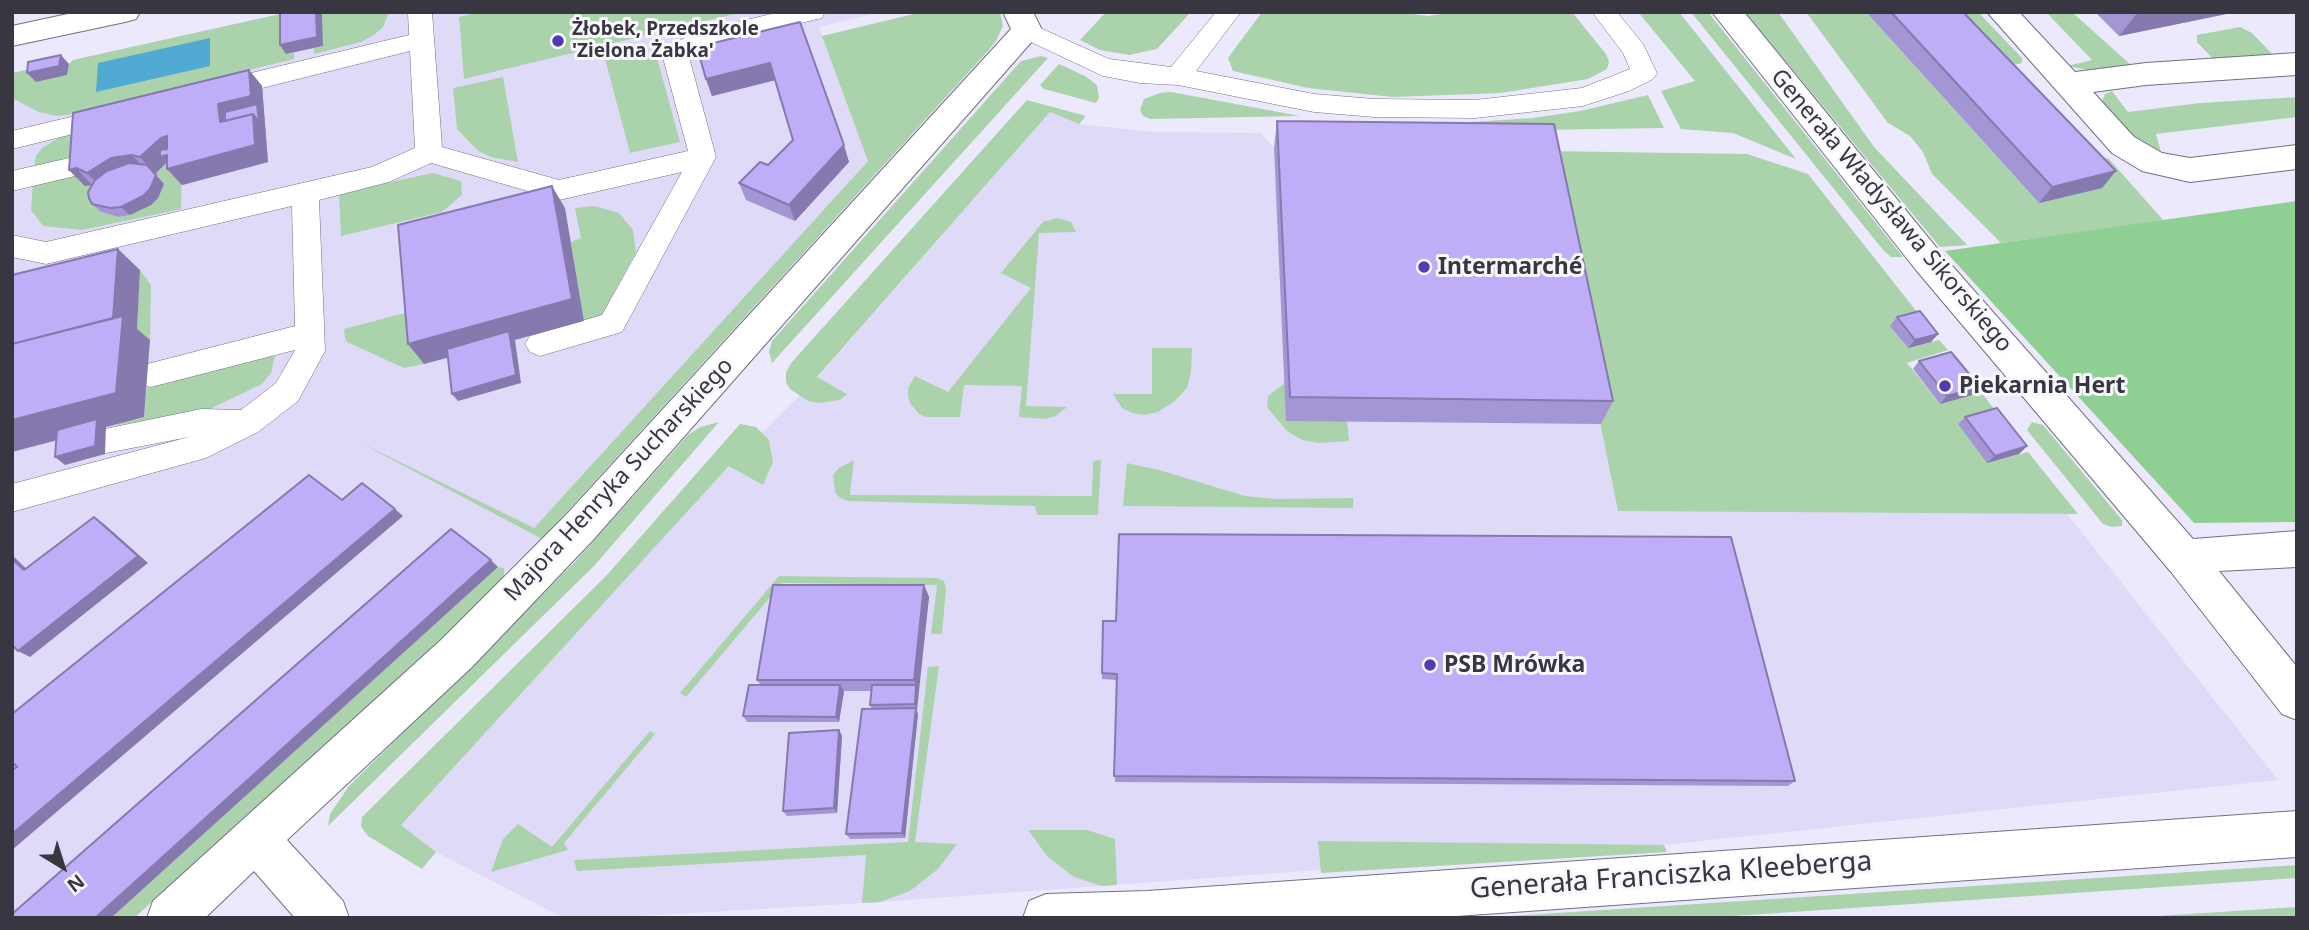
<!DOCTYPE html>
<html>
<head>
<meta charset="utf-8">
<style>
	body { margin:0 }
	#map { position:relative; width:2309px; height:930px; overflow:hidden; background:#ede9fc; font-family:"Noto Sans",sans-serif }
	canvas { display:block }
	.frame { position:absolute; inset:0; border:14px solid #383640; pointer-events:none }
	.north { position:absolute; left:28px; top:832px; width:70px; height:70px; -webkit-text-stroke:5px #f9f8fd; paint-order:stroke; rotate:142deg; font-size:19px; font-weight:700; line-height:28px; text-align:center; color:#383640 }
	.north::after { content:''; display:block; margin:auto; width:24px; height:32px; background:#383640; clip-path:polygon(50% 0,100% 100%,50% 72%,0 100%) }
</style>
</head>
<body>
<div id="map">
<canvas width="2309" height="930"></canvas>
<div class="frame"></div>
<div class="north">N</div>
</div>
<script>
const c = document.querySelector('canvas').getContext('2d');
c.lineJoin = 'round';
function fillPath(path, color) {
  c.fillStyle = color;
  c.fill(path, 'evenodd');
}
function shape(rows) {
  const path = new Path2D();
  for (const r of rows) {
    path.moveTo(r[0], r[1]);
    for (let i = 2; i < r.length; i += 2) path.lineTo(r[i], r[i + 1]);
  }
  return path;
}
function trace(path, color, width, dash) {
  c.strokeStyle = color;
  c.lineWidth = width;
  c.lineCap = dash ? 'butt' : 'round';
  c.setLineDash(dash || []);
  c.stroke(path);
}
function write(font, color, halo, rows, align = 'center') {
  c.font = font + ' "Noto Sans",sans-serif';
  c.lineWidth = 6;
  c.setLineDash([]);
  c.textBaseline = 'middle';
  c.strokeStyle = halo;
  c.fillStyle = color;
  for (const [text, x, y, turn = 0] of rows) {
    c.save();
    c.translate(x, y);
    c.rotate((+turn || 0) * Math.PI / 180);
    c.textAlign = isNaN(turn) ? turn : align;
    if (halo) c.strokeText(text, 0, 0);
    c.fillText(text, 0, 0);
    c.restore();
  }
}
fillPath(shape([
	[289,12,881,12,819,27,868,161,534,528,542,539,126,918,12,918,12,73,69,64,73,60],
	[1050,112,1079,124,1153,132,1261,133,1274,148,1545,151,1618,510,2067,514,2278,780,1664,845,880,902,609,918,564,918,436,852,400,825,729,466,817,378]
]), '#e0daf9');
fillPath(shape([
	[289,12,286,54,294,53,294,59,67,115,56,116,39,112,12,98,12,73,35,68,36,82,67,75,69,64,73,60],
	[322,12,389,12,383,27,374,35,361,42,314,54,314,48,323,46],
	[480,12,743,12,464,79,459,17],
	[922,12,1000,12,1003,26,996,41,988,51,542,539,357,441,534,528,868,161,822,36],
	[1106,12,1191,12,1157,49,1129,55,1100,50,1080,40],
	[1262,12,1398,12,1428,16,1454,12,1572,12,1606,54,1609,62,1607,69,1588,79,1501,93,1393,97,1308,88,1233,71,1228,58],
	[1638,12,1679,12,1796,159,1733,133,1681,129,1661,91,1695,81],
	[1691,12,1708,12,1903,257,1891,257,1884,251],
	[1745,12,1778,12,1874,147,1967,245,1940,247],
	[1806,12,1866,12,2039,203,2098,156,2109,159,2164,221,2001,243,1932,174,1923,152,1910,136,1888,123],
	[1950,12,1978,12,2022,58,2022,63,1991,70],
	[2046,12,2072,12,2132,66,2088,70,2067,66,2092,60],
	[2240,27,2252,33,2275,57,2215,61,2197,42,2197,35],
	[1041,56,1048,58,772,363,769,352,772,341,1021,61],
	[657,58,680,142,630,153,605,59],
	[1059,64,1085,76,1097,85,1099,98,1096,103,1044,89,1040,85],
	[503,77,518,162,491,157,478,151,457,129,453,88],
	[2112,91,2128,112,2200,103,2297,97,2297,117,2156,134,2161,152,2138,142,2104,109,2102,101,2105,94],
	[1170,92,1171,92,1300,116,1150,119,1143,116,1140,110,1144,99,1160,93],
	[1648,95,1664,128,1470,131,1471,122,1533,118,1580,111],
	[1027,100,1086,116,1079,124,1050,112,817,377,847,394,840,400,819,403,808,401,790,389,786,382,786,372,792,362],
	[88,129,87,158,34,169,36,156,42,148,66,134],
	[1545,151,1747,154,1808,174,1921,317,1891,326,1908,348,1939,340,1948,350,1907,363,1940,404,1981,392,1998,414,1987,463,2028,452,2078,514,1618,511],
	[176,154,182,171,181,209,82,230,43,226,31,210,33,183,86,170,86,186,92,185,103,189,101,212,119,217,130,215,151,205,158,198,164,184,155,174],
	[433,173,461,181,462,195,442,212,341,236,339,193],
	[594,206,619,213,633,230,636,252,601,316,584,321,571,242,581,238,575,208],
	[1057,218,1071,222,1076,232,1039,233,1026,406,1067,407,1056,416,1044,419,1019,417,1022,386,964,385,960,417,926,417,919,414,910,403,908,395,908,388,915,376,948,392,1031,288,1001,273,1043,222],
	[140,270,151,285,150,340,136,344],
	[420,309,424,364,404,368,347,342,345,338,344,329],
	[1152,348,1192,348,1191,371,1187,388,1175,401,1158,412,1144,415,1132,413,1122,408,1113,394,1152,394],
	[275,355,271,373,262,384,208,410,106,427,144,417,147,388],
	[1285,383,1347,421,1349,441,1319,443,1302,440,1287,431,1267,407,1268,396],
	[719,422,594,566,328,826,330,814,349,786,575,562,688,435,700,427],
	[2032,422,2043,425,2122,520,2122,526,2112,527,2103,524,2027,430],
	[740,424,756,427,769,440,773,462,763,485,729,466,401,825,436,852,422,869,368,836,361,827,362,817,607,575],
	[854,460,850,495,1092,496,1093,461,1101,460,1098,515,1037,515,1035,506,848,501,839,497,835,492,833,475,839,468],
	[1127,463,1159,470,1245,496,1275,499,1353,498,1353,508,1123,506],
	[498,567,504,568,504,580,343,731,134,918,111,918],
	[779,576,937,578,944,581,946,589,942,634,931,634,937,585,782,583,686,697,680,693],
	[939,666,915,842,957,844,938,869,910,891,880,902,862,903,866,855,577,871,574,860,908,842,928,667],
	[650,731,655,734,564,843,568,850,491,872,503,839,518,824,552,847],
	[1028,830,1087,830,1115,839,1117,885,1102,886,1074,877,1048,857],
	[1318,841,1664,845,1667,852,1321,873],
	[2297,865,2297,878,1704,918,1480,918],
	[2297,907,2297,918,2127,918]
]), '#aad3ac');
fillPath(shape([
	[2297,201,2297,522,2194,523,1945,251]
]), '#8fcf93');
fillPath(shape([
	[210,38,210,66,96,92,98,63]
]), '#51aad4');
const service = shape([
	[408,12,432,12,442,147,559,180,688,151,662,54,666,48,694,33,779,12,825,12,822,18,711,45,689,57,716,157,622,332,540,356,530,352,525,344,530,336,602,315,682,172,559,200,431,163,389,182,319,200,325,351,298,401,258,432,206,458,12,512,12,484,189,437,106,453,95,449,90,440,95,431,201,409,241,410,276,383,295,350,151,387,140,384,136,375,140,366,151,363,295,326,292,206,46,264,12,257,12,235,46,242,372,167,415,148,410,51,218,99,209,96,205,90,209,84,218,81,409,35,408,12],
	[1216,12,1241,12,1196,71,1314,94,1374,99,1475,100,1582,88,1630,69,1623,53,1592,12,1617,12,1643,44,1657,73,1653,79,1629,91,1583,106,1475,118,1374,117,1314,112,1178,85,1140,83,1103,76,1018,36,1015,30,1018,24,1027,22,1109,59,1171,67,1216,12],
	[113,107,122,110,126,116,122,122,12,149,12,131,113,107],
	[87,154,96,157,100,164,96,171,12,191,12,171,87,154]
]);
const minor = shape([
	[1003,12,1033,12,1042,30,593,540,472,667,287,840,343,901,349,918,295,918,254,871,205,918,147,918,153,901,442,639,565,516,1011,29,1003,12],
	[1712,12,1744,12,1940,252,2193,539,2297,531,2297,567,2219,571,2297,667,2297,720,2282,714,2171,572,1916,270,1712,12],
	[1987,12,2019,12,2075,72,2146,63,2297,53,2297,75,2146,85,2093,92,2134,137,2162,153,2190,158,2297,145,2297,169,2190,182,2142,171,2112,153,1987,12],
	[2297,811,2297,857,1428,918,1023,918,1029,901,1046,894,1147,891,2297,811]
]);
const tertiary = shape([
	[77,12,140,12,136,19,125,22,12,46,12,26,77,12]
]);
trace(service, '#736f84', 1);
trace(minor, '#736f84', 2);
trace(tertiary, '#736f84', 2);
fillPath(service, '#fff');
fillPath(minor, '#fff');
fillPath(tertiary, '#fff');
fillPath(shape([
	[1866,12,1963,12,2102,188,2039,203],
	[2095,12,2236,12,2119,36],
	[800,22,849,162,795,221,746,200,739,183,768,165,793,140,775,80,712,96,706,79],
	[249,70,262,86,268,162,182,185,167,169,166,163,155,174,164,184,158,198,151,205,130,215,119,217,101,212,92,204,92,185,85,186,69,170],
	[1277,121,1613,401,1601,424,1286,421,1274,148],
	[1897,317,1938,334,1931,342,1908,348,1890,326],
	[1919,361,1980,387,1972,395,1940,404,1913,369],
	[1965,417,2027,446,2019,454,1987,463,1958,424],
	[924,585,929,597,916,710,918,714,905,838,850,839,846,834,872,709,870,705,872,691,844,691,839,722,747,722,743,716,761,685,757,680],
	[1116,621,1795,781,1788,786,1115,782,1117,680,1102,679,1102,673],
	[839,730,842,736,837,813,787,816,783,811]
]), '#a495d4');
fillPath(shape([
	[316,12,322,12,323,46,286,54,280,45],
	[2138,12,2236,12,2119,36],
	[61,55,69,64,67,75,36,82,27,73],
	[770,63,776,80,712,96,706,79],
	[249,70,262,86,268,162,182,185,167,169,170,168,166,163,155,174,164,184,158,198,151,205,130,215,121,207,156,175,140,157,161,138,218,104],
	[844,145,849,162,795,221,789,205],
	[132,155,147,171,103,189,87,173,111,158],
	[76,168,92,185,85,186,69,170],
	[2116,171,2102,188,2039,203,2052,187],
	[552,186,565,208,584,321,515,340,521,383,458,401,452,394,510,341,424,364,408,344],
	[118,249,140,270,137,329,150,340,144,417,106,427,105,454,65,465,55,457,96,430,12,452,12,420],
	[1938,334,1931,342,1908,348,1915,340],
	[1980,387,1972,395,1940,404,1947,396],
	[2027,446,2019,454,1987,463,1995,456],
	[395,509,403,516,12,850,12,834],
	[94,517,104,524,148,563,30,657,18,651],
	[12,555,35,577,24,570,12,559],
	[491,560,498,567,111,918,95,918],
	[924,585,929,597,917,710,915,704,916,685,914,680],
	[840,685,844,691,839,722,836,717],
	[916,708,918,714,905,838,902,833],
	[839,730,842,736,837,813,834,808]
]), '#8679ad');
const building = shape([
	[280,12,316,12,317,37,280,45,280,12],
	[1891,12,1963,12,2116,171,2052,187,1891,12],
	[800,22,844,145,789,205,739,183,760,162,768,165,793,140,770,63,706,79,697,47,800,22],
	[61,55,59,66,27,73,28,62,61,55],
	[249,70,251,96,218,104,220,122,253,114,255,145,167,169,167,155,160,157,160,150,167,149,167,136,161,138,140,157,132,155,111,158,87,173,76,168,69,170,73,113,249,70],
	[257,104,259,122,253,114,225,121,225,112,257,104],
	[1277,121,1554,124,1613,401,1290,397,1277,121],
	[129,163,147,165,156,175,150,189,143,196,121,207,110,208,92,204,89,198,88,192,95,180,107,171,129,163],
	[552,186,572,299,408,344,398,225,552,186],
	[118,249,113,318,12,344,12,275,118,249],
	[1920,311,1938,334,1915,340,1897,317,1920,311],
	[123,316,116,393,12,420,12,344,123,316],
	[509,331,516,375,452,394,447,349,509,331],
	[1951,352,1980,387,1947,396,1919,361,1951,352],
	[1997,408,2027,446,1995,456,1965,417,1997,408],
	[97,419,95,446,55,457,57,430,97,419],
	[309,475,342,500,362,483,395,509,12,834,12,770,17,767,12,762,12,714,309,475],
	[94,517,138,556,18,651,12,645,12,559,24,570,94,517],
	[451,529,491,560,95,918,12,918,12,914,451,529],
	[1119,534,1731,537,1795,781,1114,776,1117,674,1102,673,1103,621,1116,621,1119,534],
	[773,585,924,585,914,680,757,680,773,585],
	[749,685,840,685,836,717,743,716,749,685],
	[872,685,916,685,915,704,870,705,872,685],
	[916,708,902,833,846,834,862,709,916,708],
	[839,730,834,808,783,811,789,733,839,730]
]);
fillPath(building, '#bfadf7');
trace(building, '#8679ad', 2);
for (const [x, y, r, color] of [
	[558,41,7,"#523bb2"],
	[1424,267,7,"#523bb2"],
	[1945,386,7,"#523bb2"],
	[1430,665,7,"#523bb2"]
]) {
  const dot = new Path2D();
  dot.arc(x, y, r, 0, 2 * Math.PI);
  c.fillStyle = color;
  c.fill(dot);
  trace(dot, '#f9f8fd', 2.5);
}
write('bold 19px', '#383640', '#f9f8fd', [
	["Żłobek, Przedszkole",572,30],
	["'Zielona Żabka'",572,52]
], 'left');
write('23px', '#383640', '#f9f8fd', [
	["Generała Władysława Sikorskiego",1891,211,50],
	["Majora Henryka Sucharskiego",619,480,-47]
]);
write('bold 23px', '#383640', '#f9f8fd', [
	["Intermarché",1438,267],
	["Piekarnia Hert",1959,386],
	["PSB Mrówka",1444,665]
], 'left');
write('28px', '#383640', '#f9f8fd', [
	["Generała Franciszka Kleeberga",1671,876,-4]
]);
</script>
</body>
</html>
